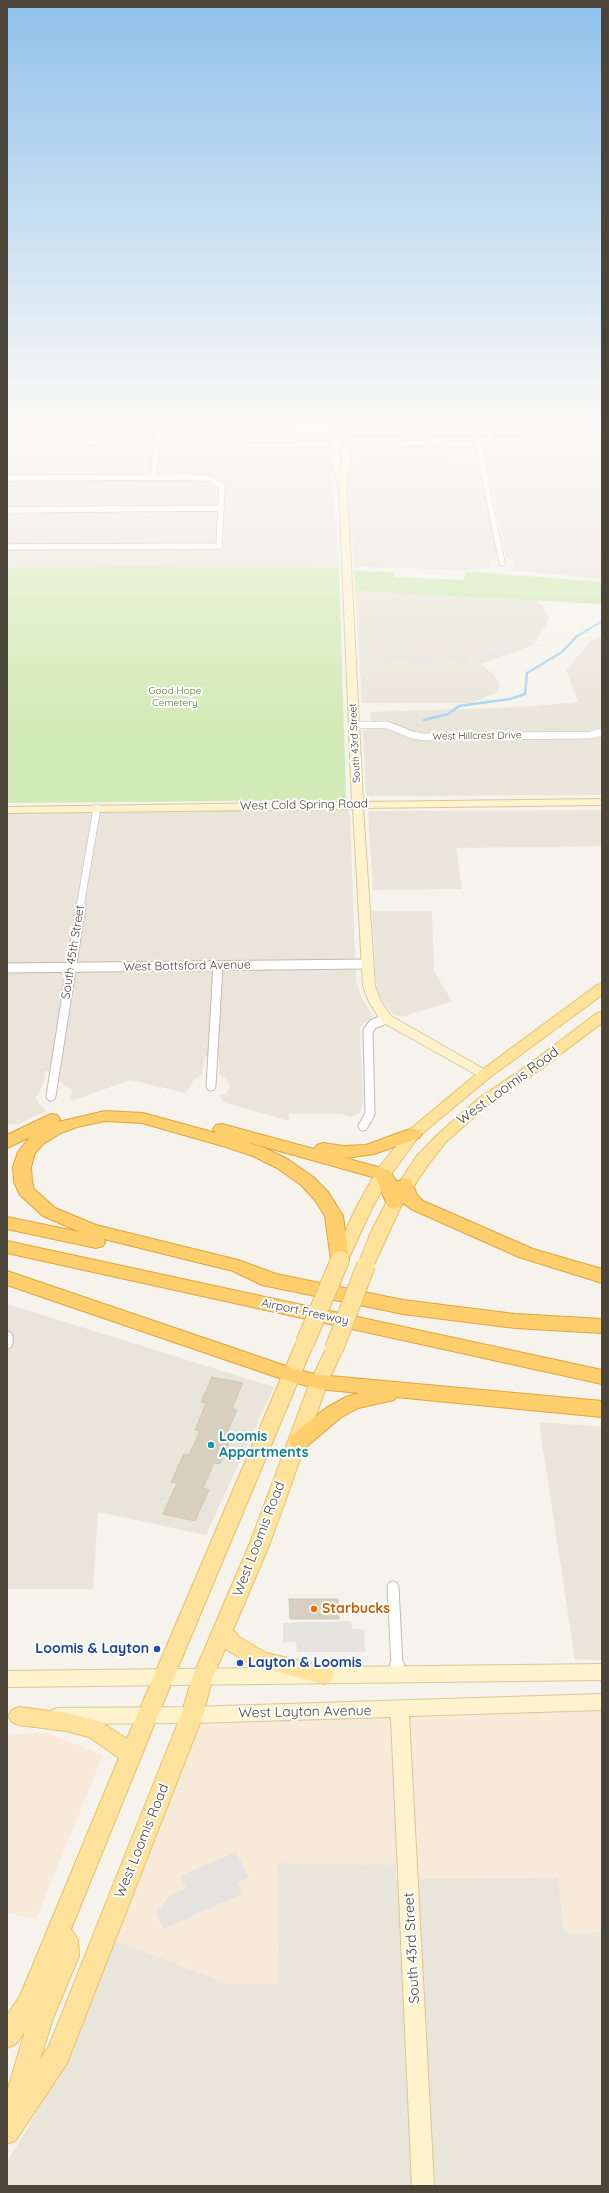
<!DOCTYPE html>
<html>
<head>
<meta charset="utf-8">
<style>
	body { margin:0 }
	#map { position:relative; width:609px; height:2193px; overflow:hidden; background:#f6f3ec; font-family:Quicksand,sans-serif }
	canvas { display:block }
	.frame { position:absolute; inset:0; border:8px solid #4b4439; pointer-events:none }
</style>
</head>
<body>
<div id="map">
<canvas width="609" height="2193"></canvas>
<div class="frame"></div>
</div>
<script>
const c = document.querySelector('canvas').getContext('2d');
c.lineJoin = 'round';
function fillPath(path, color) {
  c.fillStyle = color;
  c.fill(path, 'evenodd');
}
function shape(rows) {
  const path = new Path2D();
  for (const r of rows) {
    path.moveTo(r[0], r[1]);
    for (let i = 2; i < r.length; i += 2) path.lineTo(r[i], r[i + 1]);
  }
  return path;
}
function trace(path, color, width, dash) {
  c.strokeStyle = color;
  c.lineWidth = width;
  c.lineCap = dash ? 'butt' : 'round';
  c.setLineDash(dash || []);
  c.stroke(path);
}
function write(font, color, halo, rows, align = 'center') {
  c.font = font + ' Quicksand,sans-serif';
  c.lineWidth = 4;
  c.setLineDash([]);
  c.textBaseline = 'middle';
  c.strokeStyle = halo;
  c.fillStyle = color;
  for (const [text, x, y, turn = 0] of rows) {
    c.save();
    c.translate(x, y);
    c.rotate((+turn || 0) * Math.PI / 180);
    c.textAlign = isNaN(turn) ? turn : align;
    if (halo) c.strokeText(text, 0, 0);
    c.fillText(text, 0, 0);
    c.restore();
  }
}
fillPath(shape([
	[7,421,326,421,326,423,290,423,290,436,167,437,152,433,7,434],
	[350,421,601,421,602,436,355,437,351,435],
	[602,440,602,579,510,570,515,566,515,562,506,557,483,443],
	[33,444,329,446,339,568,7,568,7,445],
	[447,444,449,457,477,457,497,557,488,563,491,567,465,570,354,567,349,489,353,464,352,446],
	[355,591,535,599,542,605,549,619,534,645,481,664,494,675,499,684,498,692,472,703,362,703],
	[602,636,602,795,366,796,363,731,371,727,370,712,522,707,578,702,566,670,591,641],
	[341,809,347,810,350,815,356,981,362,998,373,1016,360,1027,363,1103,360,1113,350,1117,340,1114,289,1114,289,1121,226,1103,219,1096,227,1093,230,1086,227,1080,219,1074,219,1057,205,1056,202,1074,193,1081,186,1093,130,1080,74,1100,70,1099,73,1091,70,1088,57,1080,59,1071,46,1071,44,1083,36,1097,37,1102,47,1111,18,1124,7,1124,7,812],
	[602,810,602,846,456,848,462,889,373,890,368,811],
	[372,911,432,911,434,972,452,1001,402,1017,392,1013,381,1000,376,983],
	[7,1304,274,1387,206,1535,98,1512,93,1589,7,1589],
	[539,1422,602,1427,602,1660,575,1660],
	[277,1863,396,1864,396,1879,558,1878,565,1933,602,1932,602,2186,7,2186,7,2161,26,2131,52,2082,115,1940,229,1984,278,1984]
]), '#eae5da');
fillPath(shape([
	[602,1702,602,1932,565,1933,558,1878,409,1879,408,1865,277,1863,278,1984,229,1984,115,1940,192,1715],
	[47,1733,103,1755,36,1919,7,1912,7,1734]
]), '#f7ead8');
fillPath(shape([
	[128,567,339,568,346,800,7,803,7,568],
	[354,571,394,572,394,577,464,580,465,571,602,582,602,604,355,591]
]), '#d2eab5');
fillPath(shape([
	[256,456,271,456,272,458,279,458,279,456,317,456,326,458,327,460,292,459,258,462],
	[496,645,503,647,507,650,492,659,480,655],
	[379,654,423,654,425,657,432,657,438,660,438,664,409,664,409,661,392,661,392,664,379,664],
	[446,654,468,655,469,663,455,664,455,660,446,660],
	[351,1621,352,1629,364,1629,365,1652,297,1652,296,1642,283,1643,283,1623],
	[236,1852,249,1878,237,1882,242,1894,163,1929,156,1913,169,1896,186,1888,180,1876]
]), '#e5e3e0');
trace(shape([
	[576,637,602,621]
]), '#a9d4f2', 2);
trace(shape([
	[424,720,448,714,459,706,510,699,525,694,527,673,562,652,577,636]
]), '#a9d4f2', 2.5);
const building = shape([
	[212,1377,243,1383,232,1408,237,1410,226,1435,232,1436,220,1464,214,1463,203,1488,209,1490,195,1521,163,1514,177,1483,171,1482,184,1454,189,1455,200,1431,195,1430,206,1403,201,1402,212,1377],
	[289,1599,338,1599,339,1619,290,1619,289,1599]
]);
fillPath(building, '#d8cfc1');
trace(building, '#d3c7b4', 1);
const streetFar4 = shape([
	[482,421,483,426,489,429,492,439],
	[7,436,158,436],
	[477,439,502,563],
	[153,476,160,421],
	[7,478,191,477,210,479,222,486,219,546,7,547],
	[7,510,220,508]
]);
const streetFar3 = shape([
	[353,725,387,725,412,735,424,737,591,735,602,732],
	[80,907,97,808]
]);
const streetFar2 = shape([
	[7,968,366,964],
	[211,1086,218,966],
	[51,1096,81,906],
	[363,1126,370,1114,368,1031,373,1024,386,1019]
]);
const streetFar1 = shape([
	[7,1337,7,1343],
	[393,1587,397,1666]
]);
const street = shape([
	[397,1665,398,1675]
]);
const secondary = shape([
	[330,421,338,421,338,437,343,437,342,421,350,421,350,437,602,436,602,440,350,441,351,460,347,486,363,802,602,799,602,805,363,808,375,986,381,1002,391,1016,489,1072,490,1075,489,1078,484,1079,382,1022,369,1002,363,986,353,809,7,813,7,807,352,802,339,486,332,469,331,441,7,445,7,441,331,437,330,421],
	[339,441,343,441,341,472,340,469,339,441],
	[602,1664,602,1680,7,1687,7,1671,602,1664],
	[602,1694,602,1710,409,1716,434,2186,412,2186,391,1717,192,1723,58,1724,52,1722,49,1716,52,1710,58,1708,192,1707,602,1694]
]);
const primary = shape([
	[602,984,602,995,489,1078,418,1137,390,1176,372,1208,346,1264,340,1266,334,1264,332,1260,356,1208,377,1170,408,1131,479,1072,597,985,602,984],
	[602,1012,602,1023,541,1069,489,1104,446,1142,428,1165,402,1204,372,1269,366,1271,360,1269,358,1265,371,1232,386,1203,416,1157,436,1136,479,1098,531,1063,597,1013,602,1012],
	[305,1337,311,1339,314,1343,158,1715,71,1929,78,1940,79,1956,53,2018,40,2060,49,2046,181,1715,193,1676,250,1543,310,1382,328,1345,334,1343,340,1345,343,1349,328,1382,270,1543,233,1630,239,1637,266,1653,324,1666,331,1669,334,1675,331,1681,324,1684,254,1666,225,1649,213,1676,203,1715,67,2063,16,2140,7,2144,7,2092,25,2031,16,2044,7,2048,7,2015,20,1996,119,1758,89,1737,66,1731,19,1725,12,1722,8,1716,12,1710,19,1707,66,1713,101,1722,127,1739,296,1343,299,1339,305,1337]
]);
const highway = shape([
	[105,1111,143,1113,216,1133,213,1129,216,1125,222,1124,314,1149,317,1145,323,1143,344,1146,366,1145,407,1130,413,1129,419,1130,422,1134,419,1138,374,1154,345,1158,389,1170,397,1182,405,1178,411,1180,417,1195,423,1201,533,1249,602,1269,602,1283,519,1257,411,1209,403,1203,400,1207,394,1209,388,1207,376,1178,240,1140,265,1148,289,1160,313,1177,328,1192,343,1216,349,1260,347,1265,340,1266,333,1265,331,1260,325,1216,315,1200,301,1185,277,1168,253,1156,226,1147,142,1123,105,1121,77,1127,61,1133,43,1144,35,1153,31,1167,32,1182,34,1189,55,1208,96,1225,238,1260,276,1274,403,1300,515,1314,602,1319,602,1333,515,1328,403,1314,262,1285,233,1271,104,1239,105,1242,103,1246,96,1248,7,1229,7,1217,80,1232,43,1216,20,1195,14,1182,13,1167,18,1152,30,1137,7,1148,7,1135,51,1114,57,1115,60,1119,58,1122,105,1111],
	[7,1241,602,1370,602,1384,7,1253,7,1241],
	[7,1271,295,1369,319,1375,602,1401,602,1417,396,1397,394,1400,358,1408,340,1418,306,1447,299,1449,292,1447,289,1441,292,1435,326,1408,346,1397,359,1393,319,1389,285,1380,7,1285,7,1271]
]);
trace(streetFar4, '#c2bbae', 7);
trace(streetFar3, '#c2bbae', 8);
trace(streetFar2, '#c2bbae', 11);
trace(streetFar1, '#c2bbae', 13);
trace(street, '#c2bbae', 16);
trace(secondary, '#d6c79b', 2);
trace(primary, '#e6c16a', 2);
trace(highway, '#e0a43c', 2);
trace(streetFar4, '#fff', 5.5);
trace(streetFar3, '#fff', 7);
trace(streetFar2, '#fff', 9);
trace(streetFar1, '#fff', 11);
trace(street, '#fff', 14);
fillPath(secondary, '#fff3cd');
fillPath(primary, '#ffe39c');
fillPath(highway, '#ffcf6e');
const primaryBridge = shape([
	[305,1343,340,1260],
	[334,1349,366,1265]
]);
trace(primaryBridge, '#e6c16a', 20, []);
trace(primaryBridge, '#ffe39c', 18);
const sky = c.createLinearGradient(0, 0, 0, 728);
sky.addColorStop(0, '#8fc1ec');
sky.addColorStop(0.58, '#fbfaf6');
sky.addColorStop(1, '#fbfaf600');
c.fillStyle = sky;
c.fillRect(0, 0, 609, 728);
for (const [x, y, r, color] of [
	[211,1445,4,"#0f9aa8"],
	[314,1609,4,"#e8710a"],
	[157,1649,4,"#1a4fb4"],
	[240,1663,4,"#1a4fb4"]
]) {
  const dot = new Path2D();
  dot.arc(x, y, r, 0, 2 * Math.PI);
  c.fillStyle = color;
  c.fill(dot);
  trace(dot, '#fff', 1.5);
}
write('10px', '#4a7f2a', '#fff', [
	["Good Hope",175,691],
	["Cemetery",175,703]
]);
write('10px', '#4b4439', '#fff', [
	["West Hillcrest Drive",477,736,-1],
	["South 43rd Street",355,743,-93]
]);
write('12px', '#4b4439', '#fff', [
	["West Cold Spring Road",304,805,-1],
	["South 45th Street",73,952,-81],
	["West Bottsford Avenue",187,966,-1],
	["Airport Freeway",305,1312,12]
]);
write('14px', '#4b4439', '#fff', [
	["West Loomis Road",508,1086,-36],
	["West Loomis Road",259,1539,-69],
	["West Layton Avenue",305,1712,-1],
	["West Loomis Road",142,1841,-68],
	["South 43rd Street",412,1948,-93]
]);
write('bold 14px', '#0d838f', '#fff', [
	["Loomis",219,1437],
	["Appartments",219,1453]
], 'left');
write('bold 14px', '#c56008', '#fff', [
	["Starbucks",322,1609]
], 'left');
write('bold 14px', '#164399', '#fff', [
	["Loomis & Layton",149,1649],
	["Layton & Loomis",248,1663,"left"]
], 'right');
</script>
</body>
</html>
